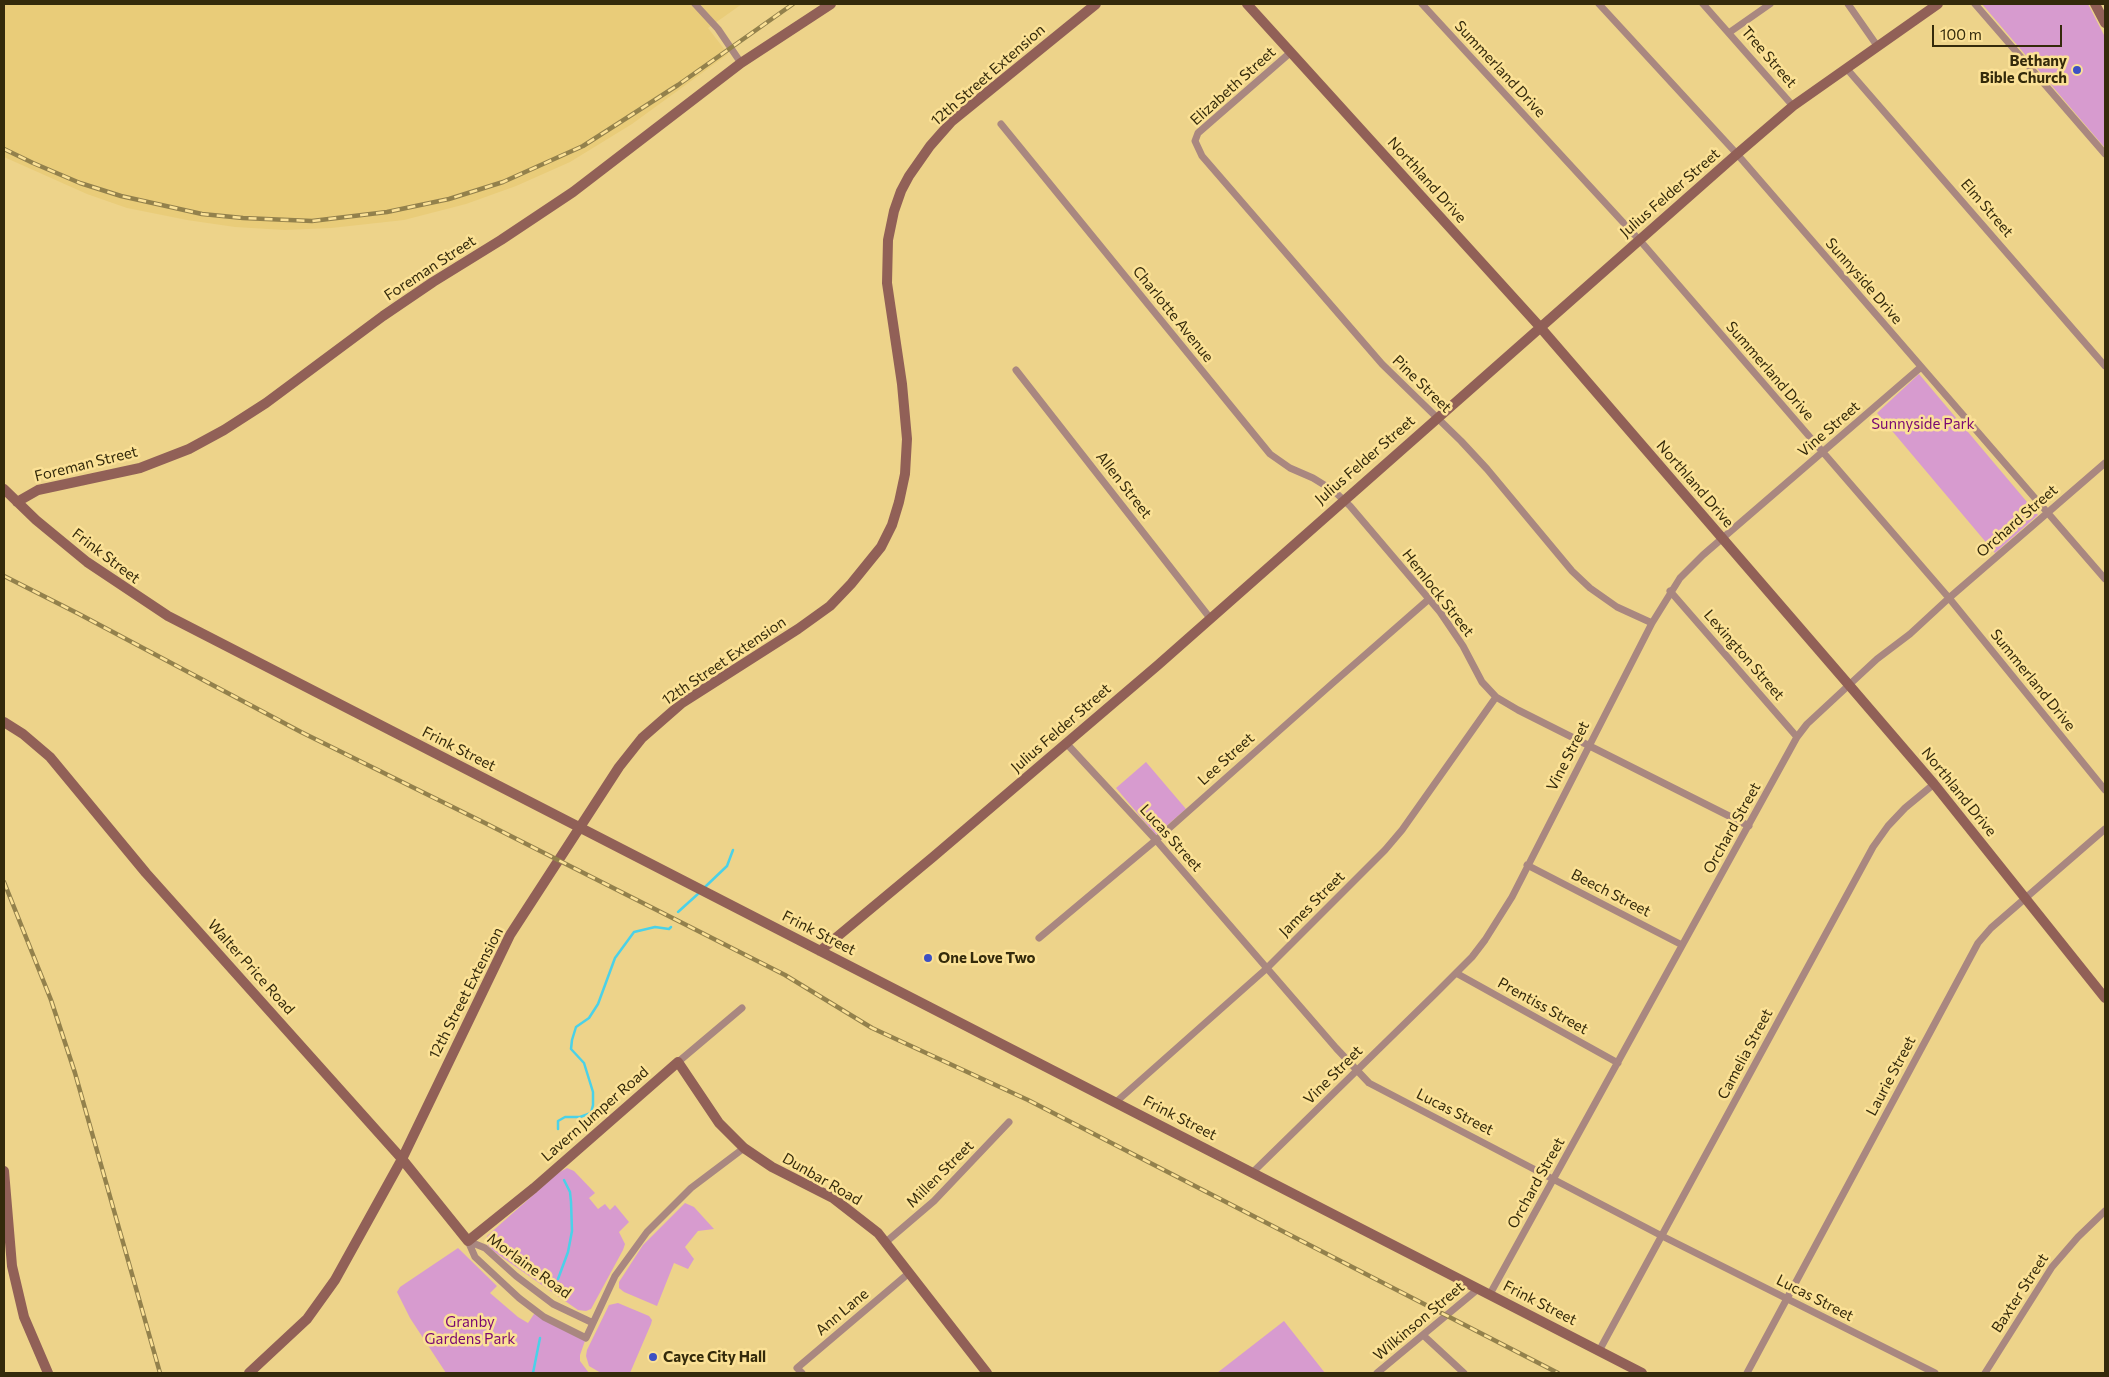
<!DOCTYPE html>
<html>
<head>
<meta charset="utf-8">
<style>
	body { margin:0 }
	#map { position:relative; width:2109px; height:1377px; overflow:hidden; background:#edd38a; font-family:Commissioner,sans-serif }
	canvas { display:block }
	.frame { position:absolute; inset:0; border:5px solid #342a0b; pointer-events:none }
	.scale { position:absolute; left:1932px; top:25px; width:130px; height:22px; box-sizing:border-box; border:2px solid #342a0b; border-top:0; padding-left:6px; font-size:15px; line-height:18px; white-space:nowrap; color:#342a0b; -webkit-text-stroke:4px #fbe196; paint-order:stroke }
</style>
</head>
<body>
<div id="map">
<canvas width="2109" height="1377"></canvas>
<div class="frame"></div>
<div class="scale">100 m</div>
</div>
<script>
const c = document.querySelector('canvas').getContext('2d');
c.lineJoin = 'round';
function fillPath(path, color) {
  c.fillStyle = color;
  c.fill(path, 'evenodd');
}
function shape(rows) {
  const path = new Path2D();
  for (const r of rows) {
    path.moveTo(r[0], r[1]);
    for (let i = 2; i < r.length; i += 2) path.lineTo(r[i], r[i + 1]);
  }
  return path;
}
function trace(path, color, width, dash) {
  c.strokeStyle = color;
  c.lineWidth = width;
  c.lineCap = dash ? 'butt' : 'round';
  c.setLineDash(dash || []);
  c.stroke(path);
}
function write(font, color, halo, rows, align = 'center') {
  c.font = font + ' Commissioner,sans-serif';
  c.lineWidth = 5;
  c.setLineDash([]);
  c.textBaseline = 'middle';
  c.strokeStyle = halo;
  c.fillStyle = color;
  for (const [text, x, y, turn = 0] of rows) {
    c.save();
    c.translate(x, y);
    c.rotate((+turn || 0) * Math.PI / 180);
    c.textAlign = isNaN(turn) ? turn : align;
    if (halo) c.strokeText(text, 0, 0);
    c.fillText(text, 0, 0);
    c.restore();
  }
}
fillPath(shape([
	[4,4,742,4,708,28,728,54,632,124,570,162,516,186,466,204,404,220,331,228,285,230,235,227,187,220,127,208,87,194,4,157]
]), '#e9cc79');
fillPath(shape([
	[1982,4,2088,4,2105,37,2105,148],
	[1919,374,2038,515,1995,553,1877,413],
	[1146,762,1186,809,1156,835,1116,788],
	[567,1168,574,1171,595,1193,589,1198,598,1209,605,1204,610,1210,615,1205,629,1222,619,1232,625,1244,623,1250,591,1309,586,1311,578,1310,493,1251,486,1243,487,1236,558,1173],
	[685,1203,694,1207,714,1229,698,1231,685,1247,694,1259,688,1269,674,1263,657,1306,624,1292,619,1288,619,1282,643,1245],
	[458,1248,497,1286,490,1293,518,1317,528,1323,536,1311,586,1338,580,1355,580,1361,589,1373,446,1373,410,1318,397,1292,400,1287],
	[618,1303,649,1316,652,1320,651,1324,630,1373,601,1373,589,1366,586,1356,587,1350,609,1305],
	[1284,1321,1325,1373,1217,1373]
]), '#d79bcf');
trace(shape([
	[705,887,727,866,733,850],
	[678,912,699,893],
	[558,1129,558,1121,565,1117,580,1117,591,1113,593,1105,593,1092,584,1063,571,1049,572,1040,576,1027,589,1018,598,1004,615,958,634,932,655,927,669,929,671,927],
	[558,1279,568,1252,572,1231,571,1202,570,1192,564,1180],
	[533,1373,540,1338]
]), '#4bd1e8', 2.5);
trace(shape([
	[695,4,718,29,741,63],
	[1422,4,1643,244,1949,598,2105,790],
	[1599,4,1737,154,2105,579],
	[1703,4,1793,106],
	[1848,4,1878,47],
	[1975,4,2105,154],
	[1730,32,1770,4],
	[1291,52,1198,133,1195,141,1202,156,1382,364,1461,441,1487,469,1572,571,1590,588,1617,607,1652,623],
	[1847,69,2105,366],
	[1001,124,1270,454,1290,468,1313,478,1334,491,1350,506,1440,612,1463,646,1482,682,1496,697,1518,710,1749,826],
	[1016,370,1210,618],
	[1670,591,1797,737],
	[1066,743,1156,840,1336,1048,1369,1083,1662,1236,1935,1373],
	[1527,865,1682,945],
	[1039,938,1156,840,1334,682,1429,599],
	[1456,973,1618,1063],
	[678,1062,742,1008],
	[1116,1102,1266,969,1385,850,1402,830,1496,697],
	[1253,1172,1435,994,1472,957,1485,940,1512,897,1652,623,1680,578,1703,555,1921,367],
	[468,1241,475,1257,519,1298,544,1317,586,1338,615,1276,647,1232,691,1188,744,1148],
	[468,1241,485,1248,516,1276,553,1304,593,1323],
	[886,1242,934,1201,1009,1122],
	[1490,1294,1797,737,1807,724,1877,659,1910,634,1949,598,2105,463],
	[1423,1335,1464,1373],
	[1599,1351,1873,847,1888,826,1905,808,1934,784],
	[802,1373,797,1368,909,1273],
	[1377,1373,1478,1289],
	[1747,1373,1978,943,1991,928,2105,829],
	[1985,1373,2052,1267,2078,1237,2105,1211]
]), '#a98780', 7);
trace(shape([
	[1247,4,1540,327,1849,685,1934,784,2105,998],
	[2095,4,2105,23],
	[4,489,36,520,87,562,168,616,1642,1373],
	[17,502,38,490,140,468,189,449,224,430,266,403,383,316,433,282,501,240,573,192,741,63,831,4],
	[4,722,23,734,50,757,146,873,402,1159,468,1241,534,1188,678,1062,719,1123,744,1148,772,1167,833,1198,878,1233,987,1373],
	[820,951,933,857,1158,665,1737,154,1793,106,1938,4],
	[4,1171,12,1266,24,1317,48,1373],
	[249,1373,307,1319,335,1280,402,1159,510,935,619,767,642,738,682,703,798,629,830,606,851,584,881,547,892,525,899,502,905,474,907,439,902,384,887,283,888,240,894,211,901,191,909,176,930,146,952,121,1096,4]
]), '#916057', 10);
const rail = shape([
	[4,149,33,163,80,183,121,196,202,214,243,218,312,221,387,212,449,199,503,182,583,146,678,85,793,4],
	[4,576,79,614,301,732,485,823,785,975,872,1028,1028,1100,1558,1373],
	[4,882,51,1000,75,1073,160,1373]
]);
trace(rail, '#93814c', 4.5);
trace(rail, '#fbe196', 2.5, [8]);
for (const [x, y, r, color] of [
	[2077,70,5,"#3d50c3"],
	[928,958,5,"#3d50c3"],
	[653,1357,5,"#3d50c3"]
]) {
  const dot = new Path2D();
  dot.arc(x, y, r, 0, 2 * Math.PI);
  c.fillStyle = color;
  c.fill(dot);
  trace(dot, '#fbe196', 2);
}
write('15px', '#342a0b', '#fbe196', [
	["Tree Street",1769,57,49],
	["Summerland Drive",1500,69,47],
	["12th Street Extension",988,75,-41],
	["Elizabeth Street",1233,86,-42],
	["Northland Drive",1427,180,48],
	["Julius Felder Street",1670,193,-41],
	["Elm Street",1987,208,49],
	["Foreman Street",430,268,-33],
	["Sunnyside Drive",1864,281,49],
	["Charlotte Avenue",1173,314,51],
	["Summerland Drive",1770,371,49],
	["Pine Street",1422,384,44],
	["Vine Street",1829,429,-41],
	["Julius Felder Street",1365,460,-41],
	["Foreman Street",86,464,-14],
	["Northland Drive",1695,484,49],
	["Allen Street",1124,485,52],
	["Orchard Street",2017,521,-41],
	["Frink Street",106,556,37],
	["Hemlock Street",1438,593,52],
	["Lexington Street",1744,655,49],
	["12th Street Extension",724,661,-34],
	["Summerland Drive",2033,680,51],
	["Julius Felder Street",1061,728,-41],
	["Frink Street",459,749,27],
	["Vine Street",1568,756,-63],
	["Lee Street",1226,759,-42],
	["Northland Drive",1959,792,51],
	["Orchard Street",1732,828,-61],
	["Lucas Street",1171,838,48],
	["Beech Street",1611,893,27],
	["James Street",1312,904,-45],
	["Frink Street",819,933,27],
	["Walter Price Road",251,967,48],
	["12th Street Extension",466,993,-63],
	["Prentiss Street",1543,1006,29],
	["Camelia Street",1745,1054,-62],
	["Vine Street",1333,1075,-45],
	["Laurie Street",1891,1076,-62],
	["Lucas Street",1455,1112,27],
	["Lavern Jumper Road",595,1114,-41],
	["Frink Street",1180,1118,27],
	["Millen Street",940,1174,-45],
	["Dunbar Road",822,1179,30],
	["Orchard Street",1536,1183,-61],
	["Morlaine Road",529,1266,36],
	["Baxter Street",2020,1293,-57],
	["Lucas Street",1815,1298,27],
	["Frink Street",1540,1303,27],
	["Ann Lane",842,1312,-40],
	["Wilkinson Street",1419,1321,-40]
]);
write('bold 15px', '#342a0b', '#fbe196', [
	["Bethany",2067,61,"right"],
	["Bible Church",2067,78,"right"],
	["One Love Two",938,958],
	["Cayce City Hall",663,1357]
], 'left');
write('15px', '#790873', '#fbe196', [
	["Sunnyside Park",1923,424],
	["Granby",470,1322],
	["Gardens Park",470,1339]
]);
</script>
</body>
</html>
